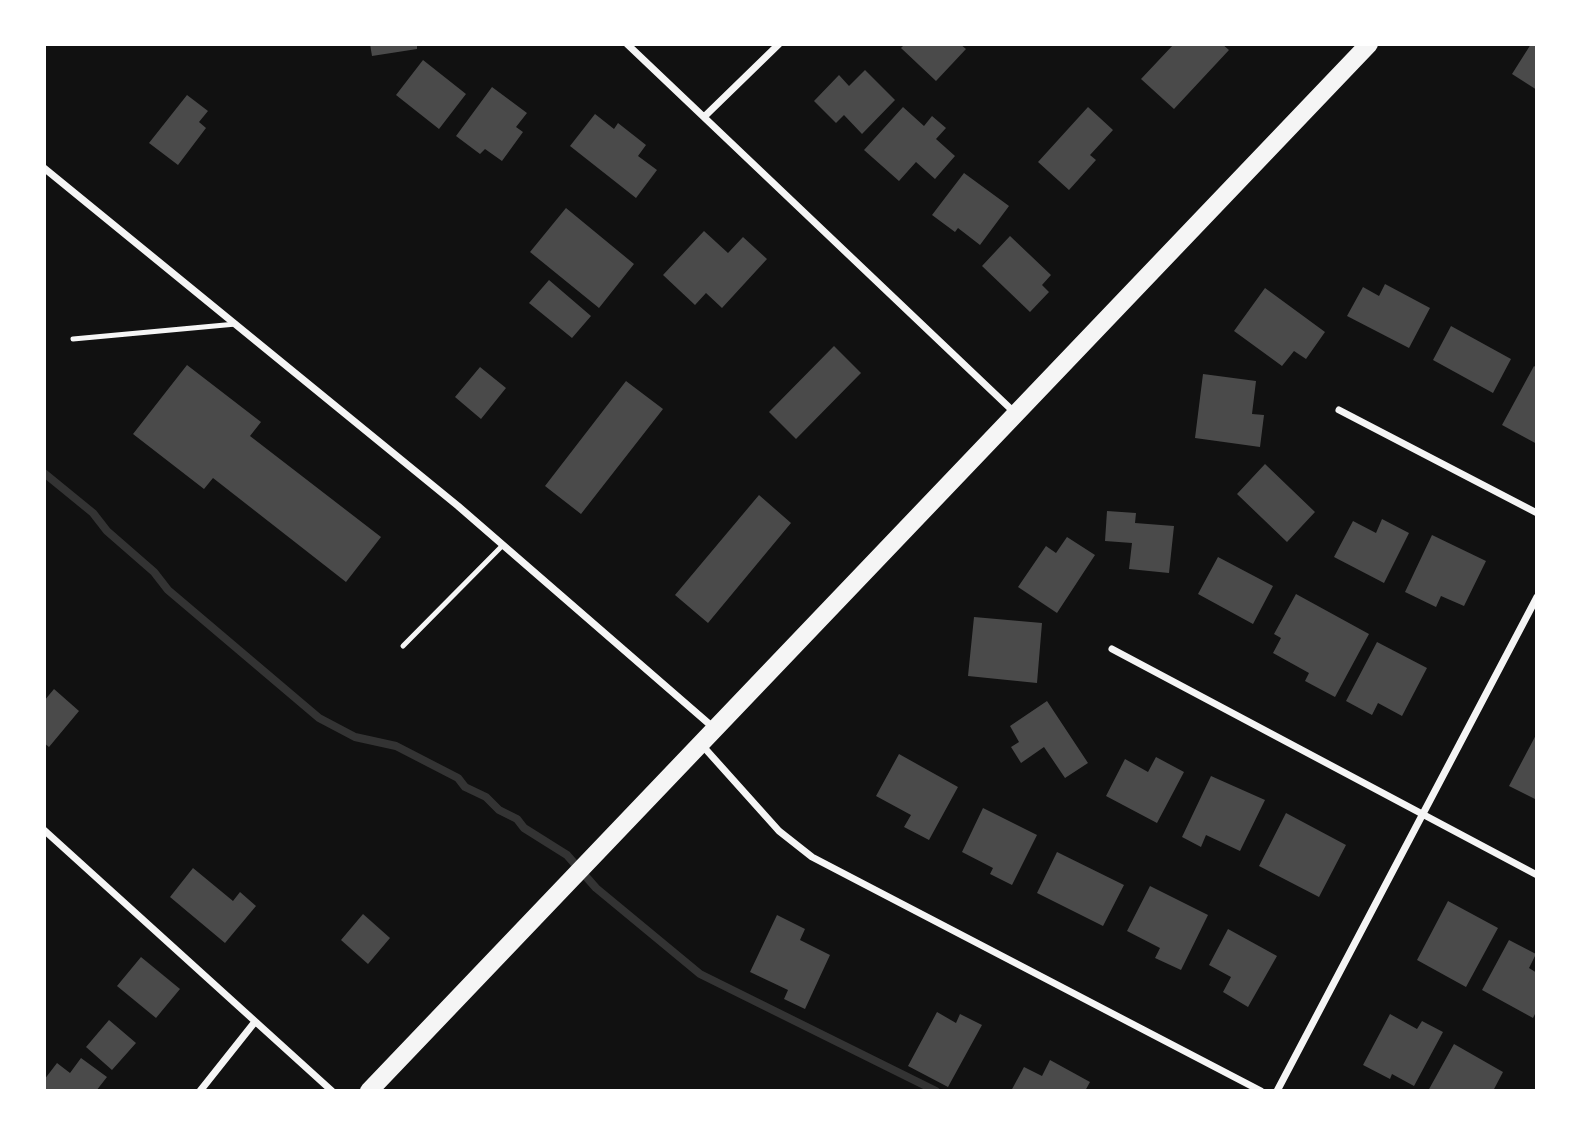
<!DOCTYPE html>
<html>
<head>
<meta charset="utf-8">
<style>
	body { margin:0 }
	#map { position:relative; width:1581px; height:1135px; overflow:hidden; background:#111; font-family:Rubik,sans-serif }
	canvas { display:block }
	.frame { position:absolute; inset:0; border:46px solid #fff; pointer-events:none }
</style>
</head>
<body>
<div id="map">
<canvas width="1581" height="1135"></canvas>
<div class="frame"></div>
</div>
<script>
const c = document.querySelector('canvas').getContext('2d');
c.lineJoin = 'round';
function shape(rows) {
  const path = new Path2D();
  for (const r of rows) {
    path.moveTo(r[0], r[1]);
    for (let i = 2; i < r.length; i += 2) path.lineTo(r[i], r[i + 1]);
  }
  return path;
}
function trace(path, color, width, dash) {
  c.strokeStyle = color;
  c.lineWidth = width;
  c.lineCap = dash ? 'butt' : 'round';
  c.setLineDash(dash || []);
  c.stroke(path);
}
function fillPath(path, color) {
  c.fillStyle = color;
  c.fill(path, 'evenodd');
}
trace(shape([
	[44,473,93,513,107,531,154,572,168,590,319,718,355,737,396,746,458,778,465,787,486,797,499,810,517,819,524,828,567,855,596,888,700,974,936,1091]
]), '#333', 8);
fillPath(shape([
	[370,44,417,44,417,49,372,56],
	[905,44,960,44,966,49,936,81,901,48],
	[1174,44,1222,44,1229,50,1174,109,1141,79],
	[1531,44,1537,44,1537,90,1512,74],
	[423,60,466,94,439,129,396,95],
	[865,70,895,100,862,134,844,115,836,123,814,101,839,75,849,86],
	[492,87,527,113,516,127,523,132,502,161,485,149,480,154,456,136],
	[187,95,208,111,199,122,206,128,178,165,149,143],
	[903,107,924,126,932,116,946,128,936,139,955,156,935,179,916,162,899,181,864,150],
	[1088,107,1113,130,1090,155,1096,160,1069,190,1038,162],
	[595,114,614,129,618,123,646,145,638,156,657,170,636,198,570,146],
	[964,173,1009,206,980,245,958,228,955,232,932,215],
	[566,208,634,264,599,308,530,252],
	[704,231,728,253,743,237,767,259,722,308,706,293,695,305,663,275],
	[1010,236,1051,275,1042,285,1049,292,1030,312,982,266],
	[549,280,591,316,572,338,529,303],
	[1385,284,1430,308,1409,348,1347,316,1363,287,1379,296],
	[1265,288,1325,332,1306,359,1294,351,1282,366,1234,331],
	[1451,326,1511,359,1493,393,1433,360],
	[834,346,861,373,796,439,769,412],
	[187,365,261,422,250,436,381,537,346,582,213,478,204,489,133,434],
	[1534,366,1537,368,1537,444,1502,425],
	[480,367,506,388,481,419,455,397],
	[1203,374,1256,381,1252,414,1264,415,1260,447,1195,438],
	[626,381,663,409,581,514,545,486],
	[1265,464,1315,512,1287,542,1237,494],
	[759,495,791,523,708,623,675,595],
	[1107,511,1136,513,1135,523,1174,526,1169,573,1129,569,1132,543,1105,541],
	[1382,519,1409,533,1384,583,1334,557,1353,521,1376,533],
	[1432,535,1486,561,1464,606,1441,596,1436,607,1405,592],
	[1067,537,1095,555,1057,613,1018,587,1046,546,1056,553],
	[1218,557,1273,586,1253,624,1198,594],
	[1296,594,1369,634,1335,697,1305,681,1309,673,1273,653,1281,638,1274,634],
	[974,617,1042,623,1037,683,968,676],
	[1377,642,1427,668,1402,716,1378,703,1372,715,1346,701],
	[54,689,79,711,49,747,44,743,44,701],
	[1047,701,1088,763,1065,778,1044,747,1021,763,1011,747,1019,742,1010,726],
	[1537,733,1537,800,1509,786],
	[899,754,958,787,929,840,904,827,911,815,876,796],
	[1156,757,1184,772,1157,823,1106,796,1125,759,1148,772],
	[1211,776,1265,800,1240,851,1206,835,1201,847,1182,837],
	[983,808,1037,835,1012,885,990,874,993,868,962,852],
	[1286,813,1346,845,1319,897,1259,866],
	[1057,852,1124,885,1103,926,1037,893],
	[193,868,233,901,240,892,256,906,225,943,170,897],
	[1150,886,1208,915,1181,970,1155,958,1160,948,1127,931],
	[1448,901,1498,928,1466,987,1417,960],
	[363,914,390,938,368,964,341,940],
	[777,915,805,929,800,940,830,955,805,1009,784,999,788,990,750,972],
	[1228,929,1277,956,1248,1007,1223,992,1231,977,1209,965],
	[1509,940,1536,954,1529,968,1537,973,1537,1010,1533,1018,1482,990],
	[141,957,180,989,156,1018,117,986],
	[937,1012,956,1023,960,1014,982,1025,948,1087,908,1066],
	[1390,1014,1417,1029,1422,1021,1443,1032,1414,1086,1392,1074,1390,1079,1363,1065],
	[109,1020,136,1043,112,1070,86,1047],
	[1454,1044,1503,1072,1493,1091,1428,1091],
	[81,1058,107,1077,96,1091,44,1091,44,1080,57,1063,70,1073],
	[1050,1060,1090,1082,1085,1091,1011,1091,1024,1067,1042,1076]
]), '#4a4a4a');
trace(shape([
	[73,339,236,324],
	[403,646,503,545]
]), '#f5f5f5', 5);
trace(shape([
	[627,44,1014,412],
	[705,116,779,44],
	[44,168,458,506,715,729],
	[1339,410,1537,513],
	[1112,649,1537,875],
	[701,744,779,831,812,857,1261,1091],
	[44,830,332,1091],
	[200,1091,254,1023],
	[1277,1091,1537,597]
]), '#f5f5f5', 7);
trace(shape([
	[369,1091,1369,44]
]), '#f5f5f5', 18);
</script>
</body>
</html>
